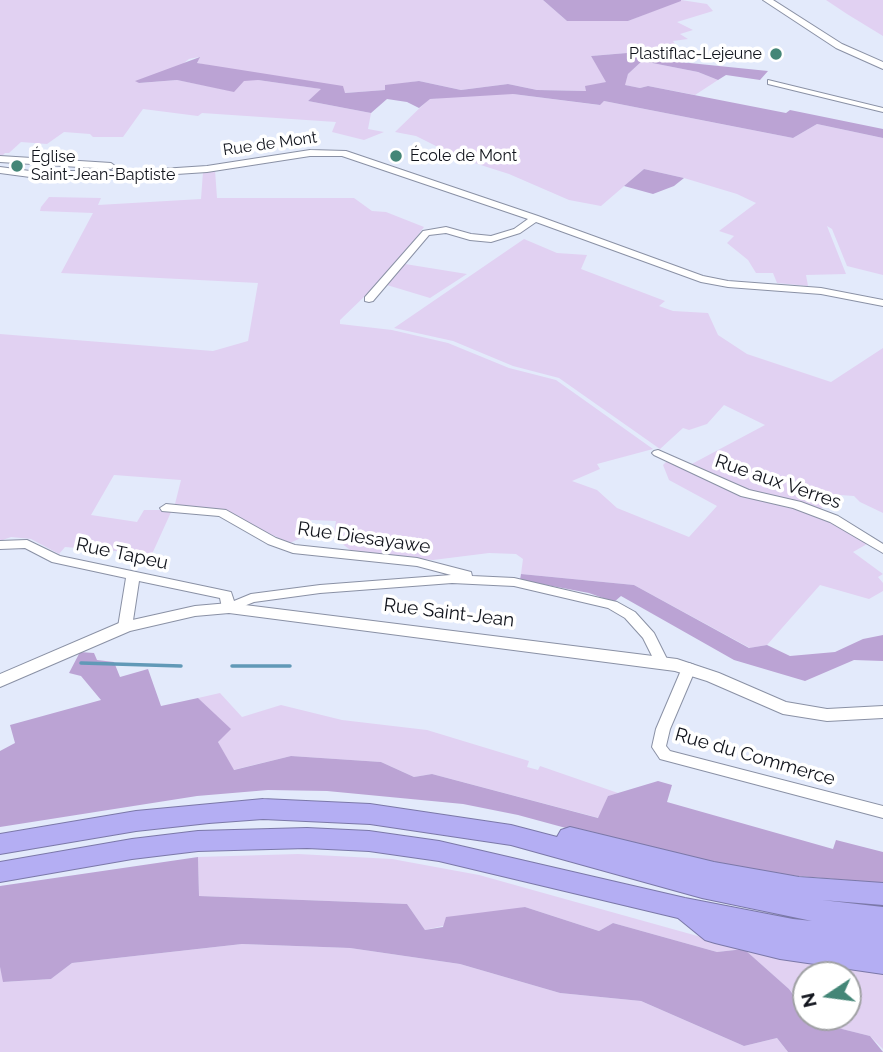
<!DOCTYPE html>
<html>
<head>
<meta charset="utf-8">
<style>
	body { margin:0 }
	#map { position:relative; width:883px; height:1052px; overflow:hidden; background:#e3eafb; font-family:Raleway,sans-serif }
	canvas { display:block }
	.north { position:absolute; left:792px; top:961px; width:70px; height:70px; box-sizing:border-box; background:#fff; border:2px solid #a0a1a4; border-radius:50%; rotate:257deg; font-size:19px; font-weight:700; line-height:28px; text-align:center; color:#11141c }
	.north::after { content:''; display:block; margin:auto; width:24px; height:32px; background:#448677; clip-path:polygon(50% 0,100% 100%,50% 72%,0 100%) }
</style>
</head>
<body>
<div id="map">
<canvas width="883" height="1052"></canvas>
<div class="north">N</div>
</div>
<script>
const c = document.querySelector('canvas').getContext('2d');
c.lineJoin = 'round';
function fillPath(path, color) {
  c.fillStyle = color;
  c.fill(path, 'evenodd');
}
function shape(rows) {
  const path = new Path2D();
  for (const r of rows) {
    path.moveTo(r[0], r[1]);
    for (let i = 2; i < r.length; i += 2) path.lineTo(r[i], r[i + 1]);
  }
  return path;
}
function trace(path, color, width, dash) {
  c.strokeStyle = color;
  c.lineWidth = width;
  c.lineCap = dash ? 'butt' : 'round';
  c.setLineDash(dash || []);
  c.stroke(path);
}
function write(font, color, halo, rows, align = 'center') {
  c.font = font + ' Raleway,sans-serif';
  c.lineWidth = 7;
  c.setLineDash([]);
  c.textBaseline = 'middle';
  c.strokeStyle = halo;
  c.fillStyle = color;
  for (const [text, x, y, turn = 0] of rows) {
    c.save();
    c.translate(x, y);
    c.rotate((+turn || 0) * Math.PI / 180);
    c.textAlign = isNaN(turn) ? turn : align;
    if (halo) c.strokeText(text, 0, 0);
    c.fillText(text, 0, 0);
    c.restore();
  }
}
fillPath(shape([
	[0,0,543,0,567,21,628,21,681,0,707,4,713,11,677,22,693,30,680,34,688,39,673,41,678,48,652,50,653,58,627,53,591,56,607,82,586,87,587,91,537,90,508,84,461,90,419,81,385,86,386,90,344,93,197,63,199,57,189,59,179,67,136,81,140,83,177,80,233,91,244,80,258,80,322,89,308,101,371,113,368,129,384,132,364,140,332,132,336,122,202,113,198,116,143,109,123,137,93,137,90,134,64,132,47,144,21,142,9,153,5,153,0,158],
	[826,0,883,0,883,36,847,14],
	[642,61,698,72,718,80,695,95,648,86,640,88,624,85,628,74],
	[483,94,513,94,599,105,604,101,793,138,817,124,883,138,883,275,847,266,832,229,827,226,846,274,806,275,808,286,777,283,773,273,756,273,748,260,727,243,734,236,719,231,756,203,737,194,684,178,644,169,601,206,569,200,509,174,443,153,442,149,416,136,395,132,429,99],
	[215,170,217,198,354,198,372,211,386,212,424,227,392,270,340,320,340,324,392,330,448,343,509,368,556,380,653,449,597,464,600,469,572,481,597,490,617,508,689,537,717,506,669,480,663,465,667,461,740,495,787,506,829,521,867,544,853,552,883,574,878,577,883,583,883,591,869,599,820,585,767,645,750,648,634,585,521,574,523,559,516,554,489,553,433,560,353,552,333,537,336,521,311,520,303,537,290,543,222,512,175,504,181,480,114,475,91,515,137,522,144,510,172,510,152,554,65,547,59,554,31,539,11,537,0,541,0,334,213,351,248,341,258,283,61,273,93,213,40,211,41,207,49,197,101,198,98,205,201,199,203,172],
	[524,239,557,253,587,255,581,269,665,301,659,306,673,311,708,313,718,335,747,354,831,382,883,348,883,513,860,502,854,496,840,495,819,510,784,498,744,489,688,466,765,425,724,405,707,424,689,430,683,428,660,449,559,378,513,366,453,341,394,328],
	[405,264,467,274,430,298,387,285],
	[220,693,242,717,281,705,342,720,427,730,529,761,527,767,538,770,540,766,618,793,608,796,599,818,432,774,414,777,381,762,291,756,233,770,218,742,230,729,198,698],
	[298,854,392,859,479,875,744,949,883,974,883,1049,870,1036,813,1022,810,1017,848,1017,848,975,806,975,806,1012,789,989,744,949,717,952,613,923,599,931,525,907,425,930,407,904,199,896,198,857],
	[242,944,350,948,460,964,560,993,641,1001,744,1046,777,1038,788,1052,0,1052,0,967,4,982,51,979,72,963]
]), '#e1d1f2');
fillPath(shape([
	[543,0,681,0,681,1,628,21,567,21],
	[627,53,660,60,768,71,760,80,726,75,718,80,698,72,642,61,628,74,625,85,640,88,648,86,786,113,790,110,883,129,883,138,817,124,793,138,604,101,600,105,513,94,430,99,419,108,407,102,387,99,371,113,308,101,321,89,258,80,244,81,234,92,177,80,139,83,135,81,200,57,197,63,343,86,345,93,385,90,385,85,419,81,461,90,508,84,537,90,586,91,585,86,606,82,591,56],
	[644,169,684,178,674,186,653,194,624,186],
	[521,574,634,585,749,648,767,645,790,656,835,652,863,639,883,635,883,661,854,660,805,681,734,660,621,596,614,602,589,593,520,580],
	[80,652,94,653,97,660,114,662,120,677,148,669,161,706,198,698,231,729,218,742,234,770,291,756,381,762,414,777,432,774,598,818,608,796,658,781,672,785,667,802,833,849,836,840,883,852,883,883,762,873,610,840,518,815,463,804,327,791,268,790,197,796,0,827,0,751,15,743,10,725,101,700,81,676,69,673],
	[198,857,199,896,407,904,425,930,443,927,446,917,525,907,599,931,613,923,717,952,744,949,789,989,806,1012,806,1017,814,1022,870,1036,883,1052,788,1052,777,1038,744,1046,641,1001,560,993,460,964,350,948,242,944,72,963,51,979,3,982,0,967,0,886]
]), '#bba3d4');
trace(shape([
	[81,663,181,666],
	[232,666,290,666]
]), '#6199b7', 3.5);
const minor = shape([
	[768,80,883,108,883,112,768,84,768,80],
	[310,150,346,151,538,216,703,276,728,281,821,288,883,300,883,306,821,294,728,287,701,282,536,222,520,233,491,242,470,240,446,233,429,235,373,301,369,302,365,301,365,297,423,231,446,227,471,234,491,236,514,229,528,219,342,156,310,156,207,172,131,177,30,177,0,173,0,167,30,171,131,171,207,166,310,150],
	[0,156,111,163,115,166,111,169,0,162,0,156],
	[658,450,749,490,801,502,838,516,883,544,883,553,830,522,793,508,741,496,654,455,652,453,654,451,658,450],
	[166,504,226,510,276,538,295,545,417,558,471,572,472,576,514,578,617,602,635,612,654,633,669,663,667,666,657,666,643,638,625,618,608,608,514,586,452,583,320,593,254,602,229,612,222,608,220,598,139,581,132,627,125,631,118,627,126,578,52,562,25,548,0,549,0,541,27,540,60,556,231,592,234,601,251,594,320,585,451,575,417,566,293,553,268,544,219,516,162,511,160,508,166,504],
	[689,663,694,665,696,668,670,729,666,746,670,751,883,806,883,818,660,759,652,747,656,729,682,668,684,665,689,663]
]);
const tertiary = shape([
	[763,0,773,0,842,44,883,62,883,69,836,48,763,0],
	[229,603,677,659,719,673,786,702,827,709,883,706,883,718,827,721,783,714,707,681,675,671,229,613,195,616,130,631,0,687,0,674,119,623,195,606,229,603]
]);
const motorway = shape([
	[263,799,370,804,511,825,557,837,561,830,570,827,714,862,799,877,883,883,883,905,822,900,883,907,883,974,780,959,715,943,705,940,678,918,439,861,369,851,307,848,198,851,132,859,0,882,0,862,132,839,198,831,307,828,369,831,439,841,685,898,793,919,812,921,702,898,511,845,370,824,263,819,209,823,136,831,0,854,0,834,136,811,263,799]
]);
trace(minor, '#8a91a5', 2);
trace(tertiary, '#8a91a5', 2);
trace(motorway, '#7b78a8', 2);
fillPath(minor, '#fff');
fillPath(tertiary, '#fff');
fillPath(motorway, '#b4aef3');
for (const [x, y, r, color] of [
	[776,54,7,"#448677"],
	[396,156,7,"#448677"],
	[17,166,7,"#448677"]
]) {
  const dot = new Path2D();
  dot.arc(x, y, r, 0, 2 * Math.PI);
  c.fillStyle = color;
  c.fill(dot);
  trace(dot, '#fff', 2.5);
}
write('16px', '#11141c', '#fff', [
	["Plastiflac-Lejeune",762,54,"right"],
	["École de Mont",410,156],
	["Église",31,157],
	["Saint-Jean-Baptiste",31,175]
], 'left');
write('16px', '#11141c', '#fff', [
	["Rue de Mont",270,144,-8]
]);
write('19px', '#11141c', '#fff', [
	["Rue aux Verres",778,482,19],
	["Rue Diesayawe",364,538,8],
	["Rue Tapeu",122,554,12],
	["Rue Saint-Jean",449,613,7],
	["Rue du Commerce",755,757,16]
]);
</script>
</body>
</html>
